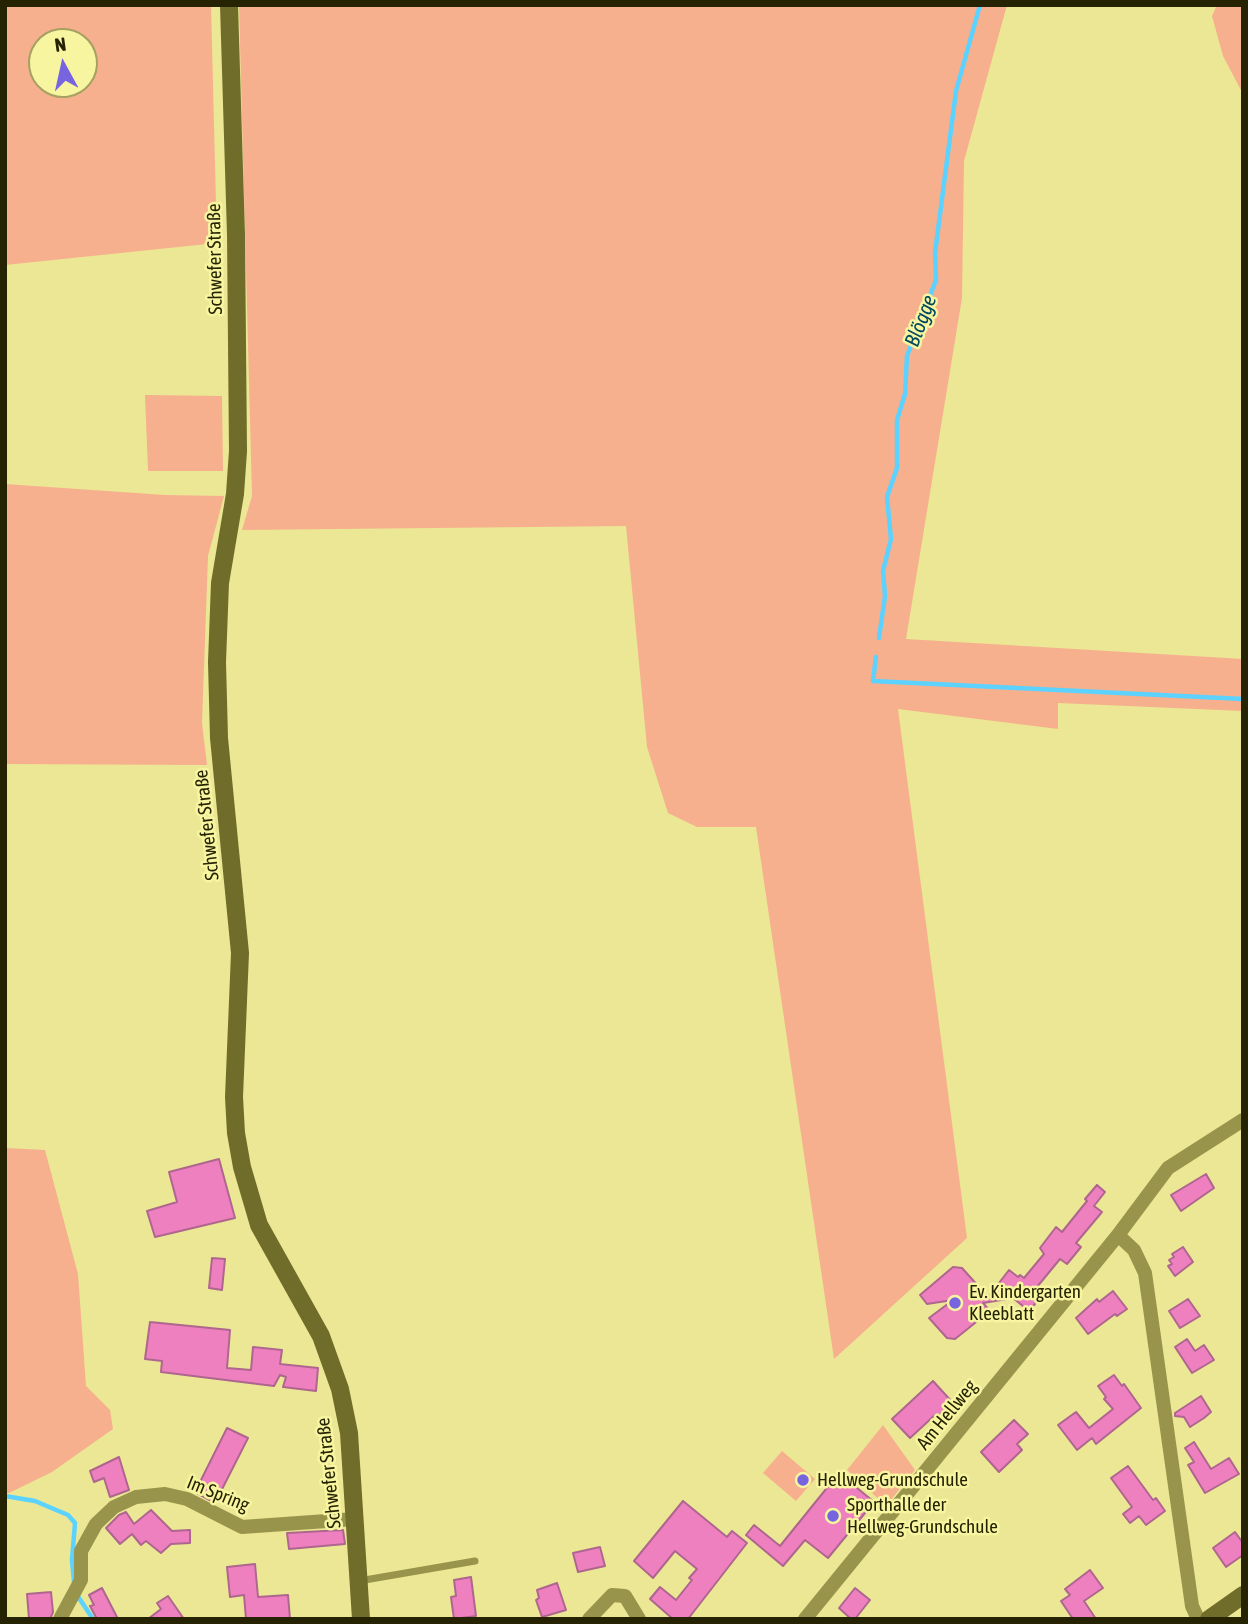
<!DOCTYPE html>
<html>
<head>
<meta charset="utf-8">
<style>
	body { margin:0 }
	#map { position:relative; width:1248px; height:1624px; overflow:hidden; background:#ebe794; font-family:"Asap Condensed",sans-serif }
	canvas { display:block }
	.frame { position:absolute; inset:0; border:7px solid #252301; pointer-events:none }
	.north { position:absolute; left:28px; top:28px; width:70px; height:70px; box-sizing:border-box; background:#f8f5a1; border:2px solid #a4a161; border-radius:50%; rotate:352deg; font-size:19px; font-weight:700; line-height:28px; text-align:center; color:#252301 }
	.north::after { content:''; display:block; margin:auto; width:24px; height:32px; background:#7765e0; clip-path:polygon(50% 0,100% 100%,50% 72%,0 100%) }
</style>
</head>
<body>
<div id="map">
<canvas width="1248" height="1624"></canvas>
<div class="frame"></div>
<div class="north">N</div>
</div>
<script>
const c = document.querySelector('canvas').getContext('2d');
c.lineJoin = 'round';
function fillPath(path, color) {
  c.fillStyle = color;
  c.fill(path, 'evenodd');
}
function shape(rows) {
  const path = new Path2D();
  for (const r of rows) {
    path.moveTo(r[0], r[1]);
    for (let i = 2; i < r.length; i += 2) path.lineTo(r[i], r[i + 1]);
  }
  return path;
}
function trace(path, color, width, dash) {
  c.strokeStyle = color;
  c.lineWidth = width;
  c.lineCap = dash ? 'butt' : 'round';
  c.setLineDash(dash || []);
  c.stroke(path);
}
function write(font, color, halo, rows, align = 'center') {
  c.font = font + ' "Asap Condensed",sans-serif';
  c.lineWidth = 5;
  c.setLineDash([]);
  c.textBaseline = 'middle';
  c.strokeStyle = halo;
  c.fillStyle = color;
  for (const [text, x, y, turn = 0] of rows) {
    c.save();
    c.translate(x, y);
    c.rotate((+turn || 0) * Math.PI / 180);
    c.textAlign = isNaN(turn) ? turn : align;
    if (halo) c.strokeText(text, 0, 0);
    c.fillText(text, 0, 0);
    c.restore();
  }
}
fillPath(shape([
	[5,5,211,5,217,243,5,265],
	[84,42,84,84,42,84,42,42],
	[239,5,1007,5,964,161,962,298,906,639,1243,659,1243,711,1058,703,1058,729,898,709,967,1238,834,1359,756,827,697,827,668,813,647,747,626,526,242,530,252,496],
	[1217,5,1243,5,1243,94,1223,56,1212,16],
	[145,395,222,396,223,471,148,471],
	[5,484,165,495,224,496,208,556,202,723,207,765,5,764],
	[5,1148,45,1150,78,1274,86,1386,110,1410,113,1429,52,1472,9,1493,5,1493],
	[883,1425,915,1470,886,1506,847,1470],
	[782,1451,815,1479,796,1501,763,1473]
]), '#f6b08e');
trace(shape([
	[879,638,885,596,883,571,891,539,887,497,897,468,897,420,905,394,907,356,936,280,935,253,956,91,980,5],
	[876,657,873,681,1243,699],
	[5,1496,35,1501,68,1515,75,1523,72,1560,74,1582],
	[79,1598,93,1619]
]), '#5bd2ff', 4.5);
const building = shape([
	[219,1159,235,1218,155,1237,147,1211,177,1202,169,1172,219,1159],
	[1206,1174,1214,1188,1181,1211,1171,1195,1206,1174],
	[1097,1185,1105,1192,1094,1206,1102,1212,1076,1243,1081,1247,1067,1264,1060,1259,1032,1293,1039,1299,1029,1311,1013,1298,983,1303,990,1311,955,1339,947,1338,929,1318,953,1300,927,1304,920,1295,953,1267,962,1268,988,1297,1009,1270,1018,1277,1020,1275,1024,1278,1044,1254,1040,1248,1056,1227,1062,1232,1087,1201,1085,1199,1097,1185],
	[1183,1247,1193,1262,1175,1276,1168,1266,1172,1264,1169,1260,1174,1257,1172,1254,1183,1247],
	[212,1258,225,1259,222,1290,209,1288,212,1258],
	[1113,1291,1127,1309,1117,1316,1115,1314,1088,1334,1076,1318,1097,1299,1099,1302,1113,1291],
	[1188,1299,1200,1316,1180,1328,1169,1311,1188,1299],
	[150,1322,230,1330,227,1368,251,1370,253,1347,282,1350,280,1364,318,1368,316,1391,283,1387,286,1377,280,1375,274,1386,161,1372,162,1361,145,1359,150,1322],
	[1187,1339,1195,1351,1204,1345,1214,1360,1192,1373,1175,1347,1187,1339],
	[1114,1375,1122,1386,1124,1384,1141,1408,1096,1444,1092,1438,1077,1450,1058,1425,1076,1412,1089,1428,1113,1409,1104,1399,1106,1397,1098,1386,1114,1375],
	[933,1381,953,1403,938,1416,936,1414,910,1438,892,1419,933,1381],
	[1201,1396,1211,1412,1204,1418,1190,1427,1184,1417,1175,1416,1175,1413,1201,1396],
	[1014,1420,1028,1434,1017,1444,1022,1450,999,1472,981,1452,1014,1420],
	[227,1428,248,1438,215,1503,195,1492,227,1428],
	[1194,1442,1211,1469,1229,1458,1239,1474,1205,1493,1188,1465,1194,1462,1185,1448,1194,1442],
	[119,1457,129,1490,110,1497,104,1478,94,1482,90,1471,119,1457],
	[1128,1466,1153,1500,1156,1498,1165,1511,1146,1525,1139,1516,1130,1523,1123,1514,1132,1507,1111,1478,1128,1466],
	[839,1473,874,1502,828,1558,805,1540,783,1566,746,1535,754,1525,780,1546,839,1473],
	[683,1501,727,1537,732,1531,747,1543,688,1619,673,1619,650,1599,660,1587,676,1600,692,1580,689,1578,697,1569,675,1551,653,1578,634,1561,683,1501],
	[151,1510,172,1531,190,1530,190,1543,171,1544,161,1553,146,1541,141,1545,132,1534,120,1544,106,1528,119,1515,126,1512,134,1524,151,1510],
	[343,1530,345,1544,289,1549,287,1533,343,1530],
	[1235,1532,1243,1543,1243,1555,1226,1567,1213,1548,1235,1532],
	[600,1547,605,1566,578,1572,573,1553,600,1547],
	[255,1564,258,1597,288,1595,290,1619,246,1619,244,1595,230,1597,227,1567,255,1564],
	[1090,1570,1103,1588,1084,1601,1096,1619,1073,1619,1061,1601,1070,1595,1065,1589,1090,1570],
	[471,1577,476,1616,454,1619,451,1597,456,1596,454,1580,471,1577],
	[557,1583,566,1610,542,1617,536,1600,539,1598,537,1590,557,1583],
	[102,1588,118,1619,97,1619,90,1606,94,1605,89,1595,102,1588],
	[855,1588,870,1600,855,1619,851,1619,839,1608,855,1588],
	[51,1592,53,1612,50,1619,29,1619,27,1594,51,1592],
	[168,1596,184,1619,148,1619,161,1609,157,1603,168,1596]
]);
fillPath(building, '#ef80bf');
trace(building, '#ae668e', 2);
trace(shape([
	[359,1581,475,1561]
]), '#98944b', 7);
trace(shape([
	[1118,1235,1134,1250,1145,1273,1192,1606,1198,1619],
	[60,1619,81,1580,81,1551,96,1524,114,1507,136,1497,165,1494,187,1499,242,1527,355,1519],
	[589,1619,612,1595,625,1596,639,1619],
	[805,1619,1118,1235,1168,1168,1243,1120]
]), '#98944b', 14);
trace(shape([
	[229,5,236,235,238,451,235,494,220,583,217,662,219,738,240,953,234,1097,236,1133,242,1167,259,1225,321,1336,340,1389,349,1433,361,1619],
	[1209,1619,1243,1595]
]), '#706d2b', 18);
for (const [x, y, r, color] of [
	[955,1303,7,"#7765e0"],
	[803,1480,7,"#7765e0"],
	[833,1516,7,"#7765e0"]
]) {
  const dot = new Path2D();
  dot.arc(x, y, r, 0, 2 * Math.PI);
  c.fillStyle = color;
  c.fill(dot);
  trace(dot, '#f8f5a1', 2.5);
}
write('19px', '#252301', '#f8f5a1', [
	["Schwefer Straße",215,259,-91],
	["Schwefer Straße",207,825,-96],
	["Am Hellweg",947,1415,-51],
	["Schwefer Straße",329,1473,-96],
	["Im Spring",218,1494,22]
]);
write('19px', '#252301', '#f8f5a1', [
	["Ev. Kindergarten",969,1292],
	["Kleeblatt",969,1314],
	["Hellweg-Grundschule",817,1480],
	["Sporthalle der",847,1505],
	["Hellweg-Grundschule",847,1527]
], 'left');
write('italic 21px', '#004960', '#f8f5a1', [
	["Blögge",921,321,-69]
]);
</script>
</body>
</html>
